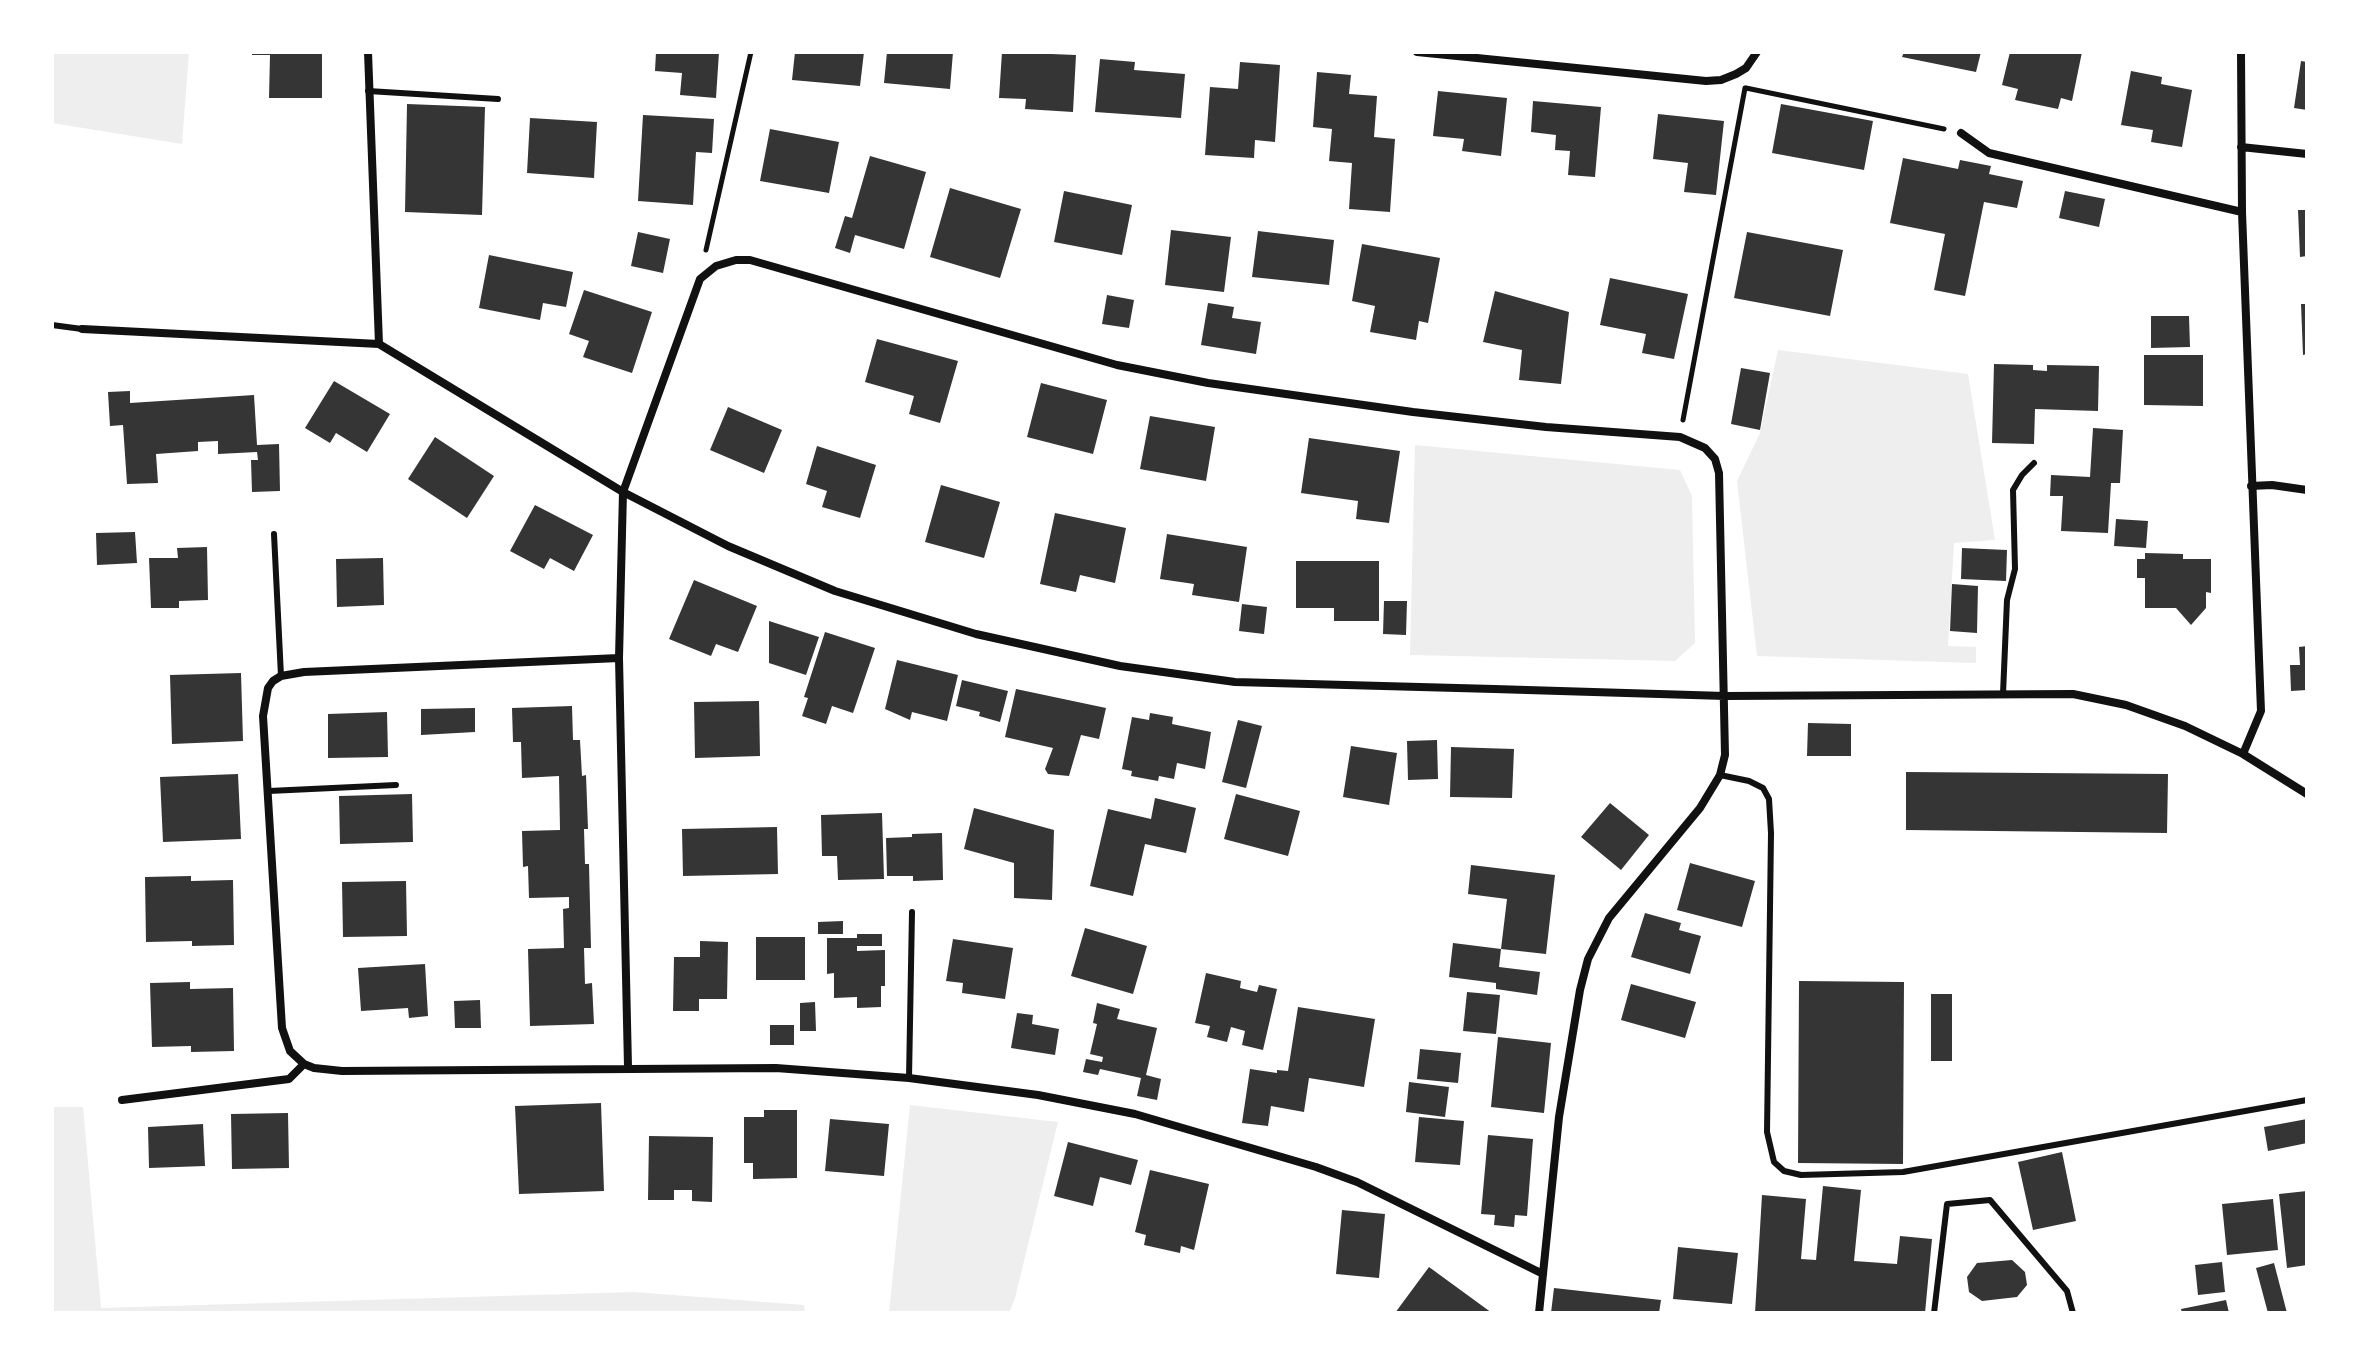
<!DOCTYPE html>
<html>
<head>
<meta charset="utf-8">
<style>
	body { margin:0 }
	#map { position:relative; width:2359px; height:1365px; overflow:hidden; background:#fff; font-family:Arial,sans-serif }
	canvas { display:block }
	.frame { position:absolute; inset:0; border:54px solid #fff; pointer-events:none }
</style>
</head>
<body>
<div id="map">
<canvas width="2359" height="1365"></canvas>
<div class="frame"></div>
</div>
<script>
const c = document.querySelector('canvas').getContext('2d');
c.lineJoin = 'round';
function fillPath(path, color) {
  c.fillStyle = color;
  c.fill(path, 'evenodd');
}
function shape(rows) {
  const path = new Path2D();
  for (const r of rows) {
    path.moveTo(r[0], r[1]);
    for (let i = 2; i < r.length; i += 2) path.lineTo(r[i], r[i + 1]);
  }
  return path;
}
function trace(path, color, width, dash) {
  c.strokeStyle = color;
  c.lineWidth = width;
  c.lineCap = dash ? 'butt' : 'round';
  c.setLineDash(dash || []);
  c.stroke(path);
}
fillPath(shape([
	[52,52,189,52,182,144,52,123],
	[1778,350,1968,374,1995,540,1954,543,1948,646,1976,647,1976,663,1757,656,1737,481,1760,433],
	[1415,445,1680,470,1692,496,1695,643,1675,661,1410,655],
	[910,1105,1058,1122,1015,1298,1009,1313,889,1313],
	[52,1107,83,1107,101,1308,634,1292,804,1305,805,1313,52,1313]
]), '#eee');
fillPath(shape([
	[252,52,322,52,322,98,269,98,270,55,252,55],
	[656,52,719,52,716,98,680,95,682,73,655,71],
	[795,52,864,52,860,86,792,80],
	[887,52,953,52,950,89,884,83],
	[1002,52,1076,55,1073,112,1025,109,1026,99,999,98],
	[1904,52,1981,52,1976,72,1902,57],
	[2010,52,2082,52,2072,101,2061,98,2058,109,2015,100,2018,89,2002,85],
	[1100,59,1135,62,1134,70,1185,74,1181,118,1095,112],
	[2301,61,2307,62,2307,110,2294,108],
	[1240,62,1280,65,1275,142,1255,140,1254,158,1205,155,1210,87,1238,89],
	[2131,71,2162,77,2161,84,2192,90,2182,147,2151,142,2153,130,2121,125],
	[1317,72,1351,75,1349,94,1377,96,1374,137,1395,139,1390,212,1349,209,1352,163,1329,161,1332,129,1313,127],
	[1438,91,1507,98,1501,156,1462,151,1464,139,1433,136],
	[1533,101,1601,107,1595,177,1568,175,1570,151,1555,150,1556,135,1531,132],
	[407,104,485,107,482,215,405,212],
	[1781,104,1873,121,1864,170,1772,153],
	[1658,114,1724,121,1716,195,1684,192,1688,163,1653,159],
	[643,115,714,119,712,153,696,152,693,205,638,201],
	[530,118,597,122,594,178,527,173],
	[770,129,839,142,829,193,760,181],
	[870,156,926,172,904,249,855,235,850,253,835,248,845,216,852,218],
	[1903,158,1958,169,1960,160,1991,166,1989,174,2023,181,2017,208,1984,202,1965,296,1934,290,1945,234,1890,223],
	[950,188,1021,209,1000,278,930,257],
	[1064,191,1132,205,1122,255,1054,242],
	[2065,191,2105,199,2099,227,2059,218],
	[2298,210,2307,210,2307,256,2300,257],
	[1171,230,1231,237,1224,292,1165,285],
	[1258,231,1334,240,1329,285,1252,277],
	[638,232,670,239,663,273,631,266],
	[1747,232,1843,250,1830,316,1734,298],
	[1362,244,1440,258,1428,323,1419,321,1416,340,1370,332,1375,306,1352,301],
	[489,255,573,272,566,307,543,303,540,320,479,308],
	[1610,278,1688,294,1674,359,1642,353,1646,334,1600,325],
	[584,290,652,312,632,373,583,357,589,341,569,334],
	[1495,291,1569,312,1561,384,1519,380,1522,350,1483,342],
	[1107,295,1134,300,1129,328,1102,324],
	[1208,303,1234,307,1232,318,1261,322,1256,354,1201,345],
	[2301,304,2307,304,2307,354,2303,355],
	[2151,316,2189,316,2190,347,2151,348],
	[877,339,958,361,940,423,909,414,914,396,865,382],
	[2144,355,2203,355,2203,406,2144,405],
	[1994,364,2033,365,2033,370,2047,371,2047,365,2099,366,2098,411,2035,409,2034,444,1992,443],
	[1741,368,1770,373,1760,430,1731,424],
	[334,381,390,414,367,452,336,433,330,443,305,428],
	[1041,383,1107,400,1093,454,1027,437],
	[130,391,130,403,254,395,257,445,279,444,280,491,252,492,251,460,258,460,257,452,218,454,218,441,198,442,198,451,156,454,158,483,127,484,123,425,110,426,108,392],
	[728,407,782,430,764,473,710,450],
	[1150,416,1215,427,1206,481,1140,469],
	[2093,428,2123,430,2120,483,2111,483,2108,533,2061,531,2063,496,2050,496,2051,475,2090,477],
	[435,437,494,476,467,518,408,479],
	[1309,438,1400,451,1389,523,1356,519,1358,501,1301,493],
	[817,446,876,465,860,518,822,507,827,491,806,484],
	[941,485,1000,502,984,558,925,542],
	[535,505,593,535,574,571,550,558,544,569,510,551],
	[1055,513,1126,528,1115,583,1080,575,1076,592,1040,584],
	[2116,519,2148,521,2146,548,2114,546],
	[135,532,137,563,97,565,96,533],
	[1167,534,1247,547,1239,602,1192,595,1194,584,1160,579],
	[207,547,208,600,179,601,179,608,151,608,149,558,178,558,177,548],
	[1962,548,2007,550,2006,581,1961,579],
	[2145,553,2183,554,2183,559,2211,559,2211,593,2206,592,2206,608,2191,625,2176,608,2145,608,2145,578,2137,578,2137,559,2145,559],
	[383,558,384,605,337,607,336,559],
	[1296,561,1379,561,1379,621,1334,621,1334,608,1296,608],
	[694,580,757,606,738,652,716,644,711,656,669,639],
	[1952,584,1978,586,1977,633,1950,631],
	[1384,601,1407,601,1406,635,1383,634],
	[1242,604,1267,607,1264,634,1239,631],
	[769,621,819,637,806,675,769,663],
	[825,632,875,648,853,713,832,706,826,724,802,716,808,698,804,697],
	[2307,646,2307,690,2291,691,2290,665,2300,665,2299,647],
	[897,660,958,675,947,721,912,712,910,720,885,709],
	[241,673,243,741,172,744,170,675],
	[962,680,1008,691,1000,722,979,716,980,712,956,706],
	[1016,689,1106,708,1099,739,1081,735,1069,776,1048,774,1045,769,1053,748,1005,737],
	[759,701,760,756,695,758,694,702],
	[572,706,573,740,580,740,582,776,586,775,588,829,584,829,585,864,589,864,591,948,584,948,585,984,592,983,594,1024,530,1026,528,949,564,948,563,909,569,908,569,897,529,898,528,866,523,867,522,831,560,830,559,776,522,778,521,742,513,742,512,708],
	[475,708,475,732,421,735,421,709],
	[387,712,388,757,328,758,328,714],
	[1150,713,1173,717,1172,724,1211,732,1205,769,1177,763,1174,779,1159,776,1158,781,1131,776,1132,771,1122,769,1132,717,1149,720],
	[1238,720,1262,726,1246,788,1222,782],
	[1808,723,1851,724,1851,756,1807,756],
	[1437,740,1438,779,1408,780,1407,741],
	[1351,746,1397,753,1389,805,1343,797],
	[1451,747,1514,749,1512,798,1450,797],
	[1906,772,2168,774,2167,833,1906,830],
	[238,774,241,839,163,842,160,777],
	[412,794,413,842,340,844,339,796],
	[1236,794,1300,811,1288,856,1224,839],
	[1155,798,1196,808,1186,853,1145,844,1133,896,1090,886,1108,809,1151,819],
	[1610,803,1649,835,1621,870,1581,837],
	[974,808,1054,830,1052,900,1014,898,1014,863,964,849],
	[882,813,884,879,838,880,837,856,822,856,821,815],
	[777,827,778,874,683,876,682,829],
	[942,833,943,880,913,881,913,876,887,876,886,838,912,837,912,834],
	[1690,863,1755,881,1742,927,1677,910],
	[1471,865,1555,875,1546,954,1501,949,1507,899,1468,894],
	[191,876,191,881,233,880,234,945,192,946,192,941,146,942,145,877],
	[406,881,407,936,343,937,342,882],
	[1645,913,1681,923,1679,930,1701,936,1690,974,1631,957],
	[843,921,843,934,818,934,818,922],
	[1085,928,1147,946,1133,994,1071,976],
	[857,934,882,934,882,946,857,946,857,951,885,950,885,986,881,986,881,1007,857,1008,857,997,834,998,834,973,827,974,827,938,857,938],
	[756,937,805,937,805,980,756,980],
	[953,939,1013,948,1005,999,962,993,963,983,946,981],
	[700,941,728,942,727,999,699,999,699,1011,673,1011,674,957,700,957],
	[1453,943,1501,949,1499,967,1540,972,1537,995,1496,989,1496,983,1449,977],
	[425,964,428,1016,409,1018,408,1008,361,1011,358,968],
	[1206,973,1241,981,1240,988,1257,992,1259,985,1277,989,1263,1050,1242,1045,1245,1031,1231,1027,1227,1042,1207,1037,1210,1026,1195,1023],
	[1799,981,1904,982,1903,1164,1798,1163],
	[190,982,190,989,233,988,234,1051,191,1052,191,1046,152,1047,150,983],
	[1631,984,1696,1002,1685,1038,1621,1020],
	[1467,992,1500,995,1496,1034,1463,1031],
	[1931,994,1952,994,1952,1061,1931,1061],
	[480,1000,481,1028,455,1028,454,1001],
	[815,1002,816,1031,800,1031,800,1003],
	[1097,1003,1120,1009,1117,1019,1157,1028,1146,1075,1161,1079,1157,1100,1137,1096,1141,1078,1100,1069,1098,1075,1083,1072,1086,1059,1102,1062,1103,1057,1090,1054,1097,1024,1093,1023],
	[1298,1007,1375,1019,1364,1087,1309,1078,1304,1112,1271,1106,1268,1126,1242,1123,1250,1069,1277,1073,1277,1070,1288,1071],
	[1017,1013,1033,1015,1032,1024,1059,1029,1055,1055,1011,1048],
	[770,1025,794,1025,794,1045,770,1045],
	[1498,1037,1551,1043,1544,1113,1491,1107],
	[1420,1049,1461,1053,1458,1083,1417,1079],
	[1409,1082,1449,1087,1445,1117,1406,1112],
	[601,1103,604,1191,519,1194,515,1106],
	[764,1110,797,1110,797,1178,753,1179,753,1163,744,1163,744,1117,764,1117],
	[288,1113,289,1168,232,1169,231,1114],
	[1419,1117,1464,1121,1460,1165,1415,1162],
	[830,1119,889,1124,884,1176,825,1171],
	[2307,1119,2307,1143,2268,1151,2264,1127],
	[203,1124,205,1166,149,1168,148,1127],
	[1488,1135,1533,1139,1527,1216,1515,1215,1514,1227,1494,1225,1495,1215,1481,1214],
	[649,1136,713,1137,712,1202,692,1201,692,1190,674,1190,674,1200,648,1200],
	[1068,1142,1138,1160,1131,1185,1100,1177,1093,1206,1054,1196],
	[2062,1152,2076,1221,2033,1230,2018,1162],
	[1150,1170,1209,1184,1194,1250,1181,1246,1180,1253,1144,1245,1146,1235,1135,1232],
	[1823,1186,1861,1190,1854,1261,1897,1264,1900,1236,1932,1239,1925,1313,1755,1313,1762,1195,1806,1199,1801,1259,1816,1260],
	[2307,1191,2307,1265,2287,1268,2279,1194],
	[2273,1199,2278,1250,2227,1255,2222,1204],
	[1342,1210,1385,1214,1379,1278,1336,1274],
	[1678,1247,1738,1253,1732,1304,1673,1299],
	[2012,1260,2025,1272,2027,1285,2017,1297,1982,1301,1969,1292,1967,1277,1977,1263],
	[2222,1262,2225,1292,2198,1295,2195,1265],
	[2274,1263,2287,1313,2268,1313,2256,1268],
	[1429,1267,1492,1313,1395,1313],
	[1554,1288,1661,1300,1659,1313,1551,1313],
	[2226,1300,2229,1313,2182,1313,2181,1309]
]), '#353535');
trace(shape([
	[1746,88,1944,129],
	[706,250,751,52],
	[1683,420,1745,88]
]), '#111', 5);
trace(shape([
	[368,91,498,99],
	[52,325,82,329],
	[274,534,281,676],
	[2003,694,2007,600,2015,569,2013,490,2022,475,2034,463],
	[1720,775,1749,781,1763,788,1769,799,1771,833,1767,1132,1774,1162,1784,1171,1801,1175,1903,1172,2307,1100],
	[269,791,396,785],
	[909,1078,912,912],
	[1934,1313,1947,1204,1990,1200,2067,1291,2073,1313]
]), '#111', 6);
trace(shape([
	[368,52,379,344],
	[1417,52,1706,81,1721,80,1736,74,1746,68,1757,52],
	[2241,52,2242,212,2261,711,2243,754],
	[1961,133,1989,153,2242,212],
	[2241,147,2307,154],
	[82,329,379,344,623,492,728,546,835,591,976,634,1120,666,1235,682,1494,689,1725,696,2073,694,2126,705,2185,726,2243,754,2307,794],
	[2251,486,2272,485,2307,490],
	[304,1064,290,1051,282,1028,263,716,268,688,273,681,281,676,304,672,619,658],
	[628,1067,619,658,623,492,700,279,716,266,736,260,750,260,1117,365,1208,383,1413,412,1546,427,1680,437,1705,448,1715,459,1719,473,1725,755,1720,775,1700,808,1609,918,1588,959,1580,990,1559,1117,1539,1313],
	[122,1100,289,1079,304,1064,314,1068,342,1071,776,1068,909,1078,1038,1095,1135,1114,1316,1167,1357,1182,1543,1274]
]), '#111', 8);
</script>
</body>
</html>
